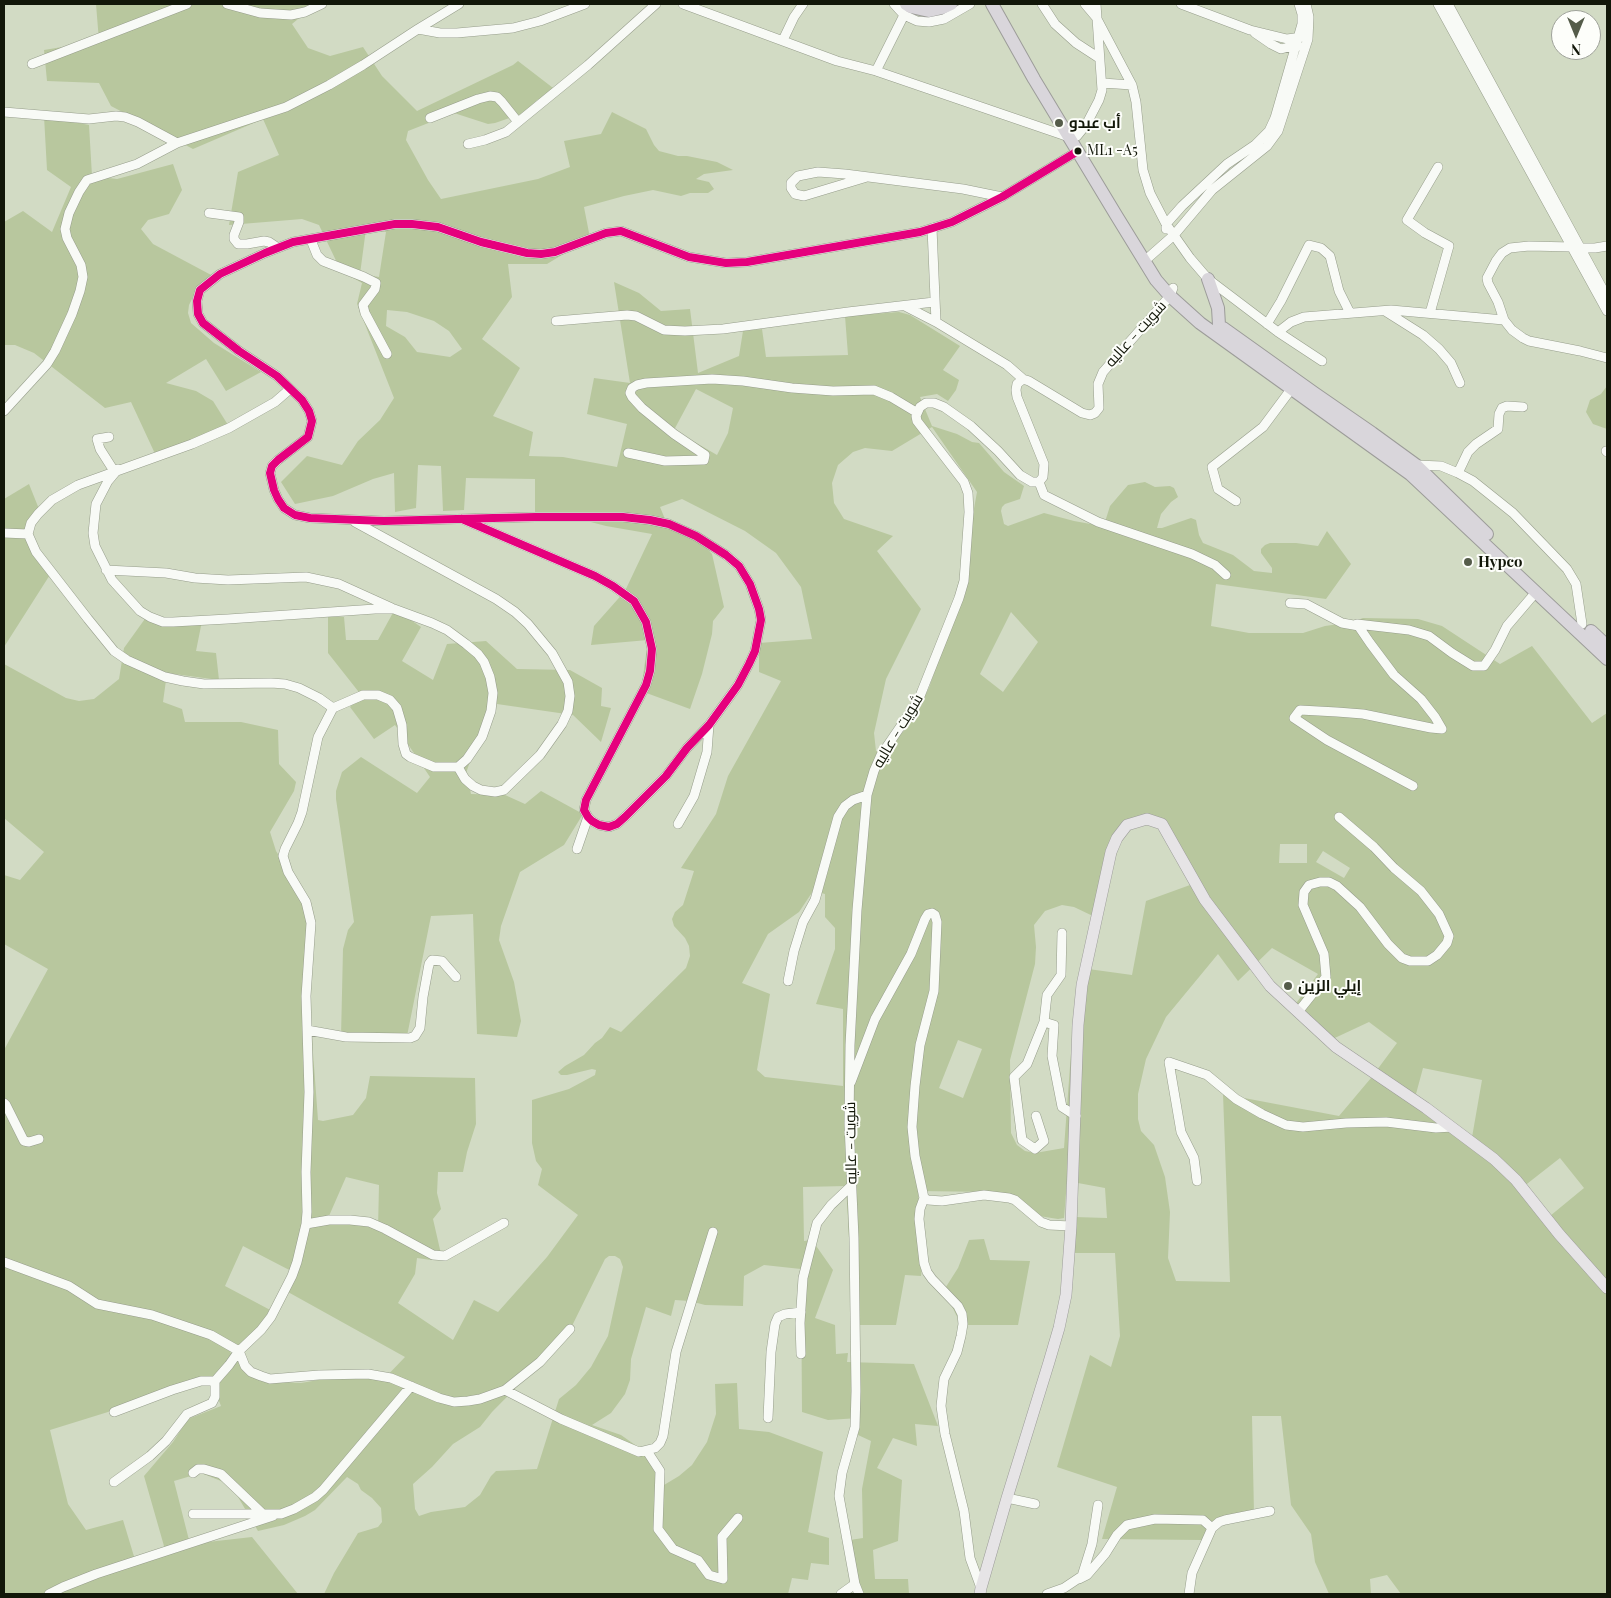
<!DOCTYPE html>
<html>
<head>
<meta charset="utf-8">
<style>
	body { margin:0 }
	#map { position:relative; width:1611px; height:1598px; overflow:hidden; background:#d2dbc4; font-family:"Playfair Display",serif }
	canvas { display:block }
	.frame { position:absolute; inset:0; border:5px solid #121709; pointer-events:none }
	.north { position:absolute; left:1551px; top:10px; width:50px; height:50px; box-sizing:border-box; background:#fdfefa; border:1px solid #9fa29a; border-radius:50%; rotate:180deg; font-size:14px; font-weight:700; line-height:20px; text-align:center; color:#121709 }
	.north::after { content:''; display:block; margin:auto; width:18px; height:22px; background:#555c4a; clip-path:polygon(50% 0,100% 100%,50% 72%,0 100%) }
</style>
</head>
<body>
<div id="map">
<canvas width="1611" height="1598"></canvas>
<div class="frame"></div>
<div class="north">N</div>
</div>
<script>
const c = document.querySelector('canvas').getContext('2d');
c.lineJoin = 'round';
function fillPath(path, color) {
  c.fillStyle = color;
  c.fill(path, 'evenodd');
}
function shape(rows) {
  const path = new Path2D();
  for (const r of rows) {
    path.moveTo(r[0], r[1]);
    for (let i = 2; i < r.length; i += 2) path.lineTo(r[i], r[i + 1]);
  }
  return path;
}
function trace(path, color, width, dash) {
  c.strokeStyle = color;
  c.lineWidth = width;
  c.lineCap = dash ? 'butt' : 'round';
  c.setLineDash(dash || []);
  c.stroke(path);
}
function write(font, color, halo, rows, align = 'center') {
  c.font = font + ' "Playfair Display",Cairo,serif';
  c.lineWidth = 4;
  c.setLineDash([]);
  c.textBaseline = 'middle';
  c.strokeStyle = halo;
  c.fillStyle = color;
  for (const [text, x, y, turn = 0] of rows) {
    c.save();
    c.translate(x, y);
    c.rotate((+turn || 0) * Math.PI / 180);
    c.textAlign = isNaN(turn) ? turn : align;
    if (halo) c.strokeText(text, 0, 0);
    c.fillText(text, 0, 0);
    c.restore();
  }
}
fillPath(shape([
	[96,4,316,4,292,24,308,48,330,56,363,47,382,76,417,111,513,65,518,61,557,91,537,100,524,113,495,123,488,124,454,113,408,131,406,140,428,180,441,199,538,179,570,167,564,141,601,134,612,112,646,129,654,145,659,151,678,156,687,156,717,162,733,170,704,174,696,179,709,182,714,189,708,193,690,193,681,196,653,190,624,196,584,207,590,238,547,264,508,264,512,297,482,339,520,368,493,416,533,432,529,456,563,457,617,467,627,424,587,414,594,378,630,383,614,282,639,293,661,311,690,309,698,373,739,356,743,331,762,329,766,357,848,355,845,316,899,312,910,315,960,346,943,370,959,380,956,390,948,401,937,394,920,397,932,426,957,434,972,442,979,443,1004,472,1024,486,1020,499,1005,504,1002,507,1001,511,1004,524,1008,526,1044,513,1074,521,1096,525,1105,522,1110,506,1128,485,1145,482,1155,487,1170,486,1174,488,1178,497,1171,502,1161,514,1157,528,1162,528,1191,518,1196,520,1199,535,1203,543,1233,555,1254,571,1272,573,1272,568,1261,553,1261,549,1265,545,1270,543,1296,543,1318,546,1327,531,1351,564,1326,599,1216,584,1211,626,1249,633,1303,633,1325,626,1353,622,1363,618,1418,619,1442,626,1500,664,1532,646,1592,723,1607,713,1607,1594,1401,1594,1387,1575,1370,1579,1371,1594,1329,1594,1315,1562,1311,1534,1291,1505,1281,1416,1252,1416,1254,1514,1226,1519,1202,1540,1102,1539,1117,1487,1057,1467,1090,1355,1111,1367,1120,1336,1115,1253,1074,1253,1074,1217,1107,1218,1105,1188,1067,1181,1064,1218,1058,1219,1039,1216,1002,1194,992,1192,918,1191,923,1260,921,1276,905,1275,896,1325,854,1325,846,1186,803,1187,804,1241,812,1240,833,1270,815,1318,835,1325,836,1354,848,1353,847,1362,914,1364,938,1426,915,1424,917,1446,893,1438,877,1468,902,1480,898,1541,873,1550,875,1579,908,1579,909,1594,857,1594,850,1540,863,1538,862,1489,871,1441,858,1435,859,1418,828,1420,802,1412,801,1269,764,1265,744,1276,743,1306,705,1305,690,1301,675,1300,671,1316,646,1307,631,1359,630,1380,625,1394,611,1413,592,1425,621,1435,638,1447,646,1454,664,1485,679,1476,692,1465,707,1442,716,1414,715,1384,737,1383,739,1429,769,1432,823,1452,808,1532,829,1538,829,1565,811,1563,808,1580,792,1578,788,1594,324,1594,334,1573,358,1533,378,1527,382,1522,381,1508,372,1498,361,1490,358,1484,347,1477,315,1510,305,1516,284,1525,258,1531,231,1485,201,1473,174,1481,190,1544,252,1537,298,1594,4,1594,4,1050,48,969,4,944,4,875,20,880,44,852,4,818,4,664,66,698,79,701,94,699,119,679,124,648,147,616,202,621,196,651,216,653,219,680,167,673,163,702,182,709,185,722,241,722,278,730,279,764,296,782,294,791,270,832,276,851,310,905,307,972,318,1120,323,1121,353,1115,366,1098,370,1076,475,1078,476,1124,467,1152,463,1172,438,1172,437,1193,441,1209,433,1219,441,1254,431,1260,417,1258,415,1274,398,1303,453,1340,474,1300,498,1312,547,1257,578,1215,538,1185,542,1169,536,1161,532,1143,532,1100,569,1089,595,1075,596,1070,592,1069,567,1075,561,1075,558,1072,565,1066,584,1055,595,1043,602,1038,610,1027,621,1032,686,968,690,956,689,946,685,938,674,926,672,919,675,912,683,905,694,871,681,868,716,814,728,776,781,681,759,672,759,643,812,639,801,587,776,553,745,531,682,499,660,507,665,519,690,529,712,554,724,607,713,621,712,634,702,674,690,709,641,691,648,640,591,645,594,626,625,591,652,534,606,526,564,515,535,515,535,479,466,478,464,510,443,511,441,466,418,465,416,508,395,512,394,473,373,479,333,496,295,504,281,482,307,456,342,465,358,441,380,420,394,398,357,304,362,283,341,271,319,225,302,219,229,225,238,172,279,155,263,119,193,149,111,106,99,83,47,81,44,50,99,41],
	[366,229,386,232,379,277,360,274],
	[387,310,407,312,434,321,449,331,462,349,450,357,417,352,405,337,386,326],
	[696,389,733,408,728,433,717,455,674,430],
	[932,427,977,492,965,558,937,664,929,688,917,710,903,732,886,751,876,751,874,733,886,679,921,609,877,551,893,536,844,519,834,503,832,483,838,465,853,452,865,448,892,451],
	[1011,612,1038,642,1003,692,980,674],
	[1155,824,1178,849,1190,885,1146,901,1132,975,1081,968,1071,1053,1064,1148,1035,1153,1025,1151,1017,1145,1011,1133,1010,1060,1035,964,1036,947,1034,925,1045,911,1062,905,1074,907,1095,917,1123,835,1137,826],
	[1280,844,1307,844,1307,863,1279,863],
	[1323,851,1350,868,1344,878,1316,862],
	[813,891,825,894,825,917,835,928,835,949,816,1004,843,1009,843,1086,765,1077,757,1070,770,994,742,983,768,934,799,912],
	[1272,948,1318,974,1291,1010,1324,1043,1369,1022,1397,1043,1371,1078,1339,1116,1223,1094,1230,1282,1176,1281,1168,1258,1170,1212,1165,1177,1154,1145,1141,1131,1138,1119,1138,1094,1146,1059,1166,1017,1218,954,1238,981],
	[958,1040,982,1049,963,1098,939,1088],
	[1423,1068,1482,1080,1471,1143,1413,1105],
	[1560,1158,1584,1188,1550,1216,1523,1187],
	[346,1177,379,1185,378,1229,329,1216],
	[243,1246,297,1274,288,1292,405,1357,383,1380,370,1378,329,1378,301,1383,281,1382,240,1364,230,1352,236,1350,274,1312,225,1286],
	[609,1256,615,1256,620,1259,623,1267,608,1336,591,1367,576,1385,559,1399,537,1469,496,1471,491,1476,480,1495,465,1507,431,1512,419,1516,415,1509,413,1484,432,1467,453,1444,480,1427,492,1412,567,1336,605,1259],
	[211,1380,221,1406,188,1419,173,1442,144,1476,166,1553,136,1563,123,1520,86,1530,68,1504,50,1430],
	[44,116,89,125,92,176,117,179,173,164,182,190,169,214,148,220,141,229,153,244,213,276,198,287,189,305,188,313,191,323,214,343,261,372,226,391,206,359,166,383,196,391,213,401,228,425,157,458,131,402,105,408,34,353,15,345,4,345,4,222,23,211,52,232,71,187,47,170],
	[1607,386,1607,429,1593,424,1586,412,1590,400,1601,394],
	[29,484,39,509,27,533,53,570,4,647,4,499],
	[395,609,421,627,402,661,433,680,447,644,486,641,517,669,570,670,602,688,601,706,611,708,601,742,573,715,497,704,478,739,466,773,471,794,505,795,525,804,541,791,583,814,564,845,520,872,501,926,499,940,514,982,521,1021,517,1037,477,1034,473,914,431,916,406,1041,341,1037,343,949,348,930,354,922,336,799,336,791,342,772,361,757,417,793,430,777,395,725,374,739,350,707,358,698,358,691,328,653,328,617,344,617,346,640,378,640],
	[984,1239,990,1260,1030,1261,1018,1325,961,1325,944,1290,958,1268,969,1240]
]), '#b8c79e');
const minor = shape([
	[227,4,260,13,291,15,305,12,322,4],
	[683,4,837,61,876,71,1069,137],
	[894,4,904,15,917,21,929,22,944,19,970,4],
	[1042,4,1055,24,1076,43,1099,58],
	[1085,4,1096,17,1132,85,1136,102,1143,170,1150,193,1166,224,1190,258,1208,279,1278,332,1322,361],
	[1181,4,1250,30,1287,39,1302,37],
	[1438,4,1607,311],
	[1448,4,1607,297],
	[418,29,459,4],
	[1255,33,1271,44,1281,49,1296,45,1299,46],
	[783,40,794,17,803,4],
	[32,64,187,4],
	[876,71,904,15],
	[1102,83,1132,85],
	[4,112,89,119,116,116,125,117,138,122,177,143],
	[430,118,478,99,490,96,497,97,502,102,518,122],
	[1077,136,1086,125,1099,100,1102,90,1096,4],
	[468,144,485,140,506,132,588,65,656,4],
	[867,177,804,196,795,194,791,188,791,183,798,176,818,172,845,174,963,189,1002,197],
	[209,213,239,217,239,222,234,235,234,239,238,244,247,244,264,241,269,242,278,248],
	[932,228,936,322,1007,365,1023,379],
	[1166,229,1166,224,1182,206,1227,164,1255,145,1269,131,1275,118,1302,24,1302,14,1299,4],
	[311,240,317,255,323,261,364,277,376,283,375,289,363,305,365,313,387,354],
	[1572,247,1529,246,1510,248,1502,253,1496,261,1487,278,1488,283,1498,302,1504,320,1512,330,1523,338,1529,341,1580,351,1607,358],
	[1580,248,1595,248,1607,246],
	[1149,257,1174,235,1212,190,1267,146,1278,131,1308,39,1309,17,1306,4],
	[905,306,936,322],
	[1385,311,1423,335,1439,349,1451,363,1460,383],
	[1430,313,1449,246,1425,233,1407,220,1438,167],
	[556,321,627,315,636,316,664,330,685,331,723,329,848,312,934,302],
	[1267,324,1281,301,1309,245,1321,248,1330,256,1339,291,1350,313],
	[1278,332,1291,322,1304,317,1391,310,1504,320],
	[290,389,275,402,229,428,192,444,78,485,52,500,38,514,31,523,28,534,36,552,88,619,114,651,127,660,165,677,183,681,204,684,271,683,285,684,299,688,319,698,333,708],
	[4,411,47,364,55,351,72,314,80,291,83,277,81,265,67,238,65,229,69,213,79,192,87,180,137,164,177,143,286,107,329,85,363,65,418,29,440,33,457,33,513,28,540,21,585,4],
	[109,437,97,439,100,449,114,471],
	[1606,451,1607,452],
	[628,453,665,461,704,460,705,455,674,434,642,408,632,397,630,393,632,388,637,385,646,383,712,379,743,381,792,388,833,391,874,390,891,397,916,412],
	[1416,465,1441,466,1458,473,1468,452,1476,444,1498,429,1499,414,1502,408,1507,406,1523,407],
	[1458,473,1473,481,1513,513,1567,569,1576,584,1582,624],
	[1039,482,1044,495,1098,522,1192,554,1215,565,1226,575],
	[1236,501,1218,489,1212,467,1263,427,1292,388],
	[462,519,595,576,613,586,634,601,646,622,652,649,650,671,646,685,586,800,584,810,588,817,592,821,599,825,609,827,617,824,625,817,666,776,687,748,709,725,738,685,749,664,755,651,761,620,759,609,750,584,739,566,726,555,696,536,669,524,650,520,623,517,535,517,493,518,384,521,310,518,295,515,284,508,278,499,274,490,270,473,272,466,278,460,308,437,312,421,309,411,302,400,277,376,239,351,203,323,198,314,197,301,200,290,220,274,265,253,293,242,395,224,412,224,438,227,481,242,527,253,541,254,555,252,606,233,621,231,689,257,726,263,747,262,920,232,952,222,1002,197,1078,151],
	[355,522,496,599,515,612,528,624,552,653,568,682,570,696,568,711,562,724,540,755,504,790,495,792,481,790,473,786,465,779,458,767],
	[4,533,28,534],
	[106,570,166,573,195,578,228,580,306,577,339,584,392,608],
	[1290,603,1306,604,1342,623,1359,626],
	[1413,786,1327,740,1294,718,1300,710,1337,712,1363,714,1431,728,1442,729,1435,717,1421,699,1394,675,1370,643,1357,624,1409,630,1429,636,1452,653,1473,666,1484,666,1495,650,1507,626,1536,592],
	[678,824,694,796,707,752,709,725],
	[577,849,588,817],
	[788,981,794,951,803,922,815,900,838,817,845,806,853,800,867,795],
	[1298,1012,1326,977,1324,954,1303,905,1304,892,1309,885,1320,882,1329,882,1337,886,1360,907,1388,944,1402,958,1410,961,1428,961,1437,955,1447,943,1449,936,1439,914,1421,891,1394,868,1374,847,1339,817],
	[1044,1022,1047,995,1061,975,1062,933],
	[307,1030,346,1037,410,1038,415,1036,420,1028,423,997,429,964,432,960,442,961,456,977],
	[851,1082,875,1019,911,954,925,919,928,914,932,913,935,915,937,922,934,991,920,1045,915,1086,912,1127,915,1156,924,1198,928,1200,942,1201,984,1195,1009,1198,1015,1200,1041,1222,1049,1225,1071,1226],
	[4,1103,6,1105,24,1141,29,1142,39,1139],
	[1036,1116,1044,1141,1035,1149,1022,1140,1014,1077,1027,1064,1044,1022,1054,1025,1052,1056,1062,1107,1076,1116],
	[1197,1181,1194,1158,1181,1132,1169,1062,1207,1075,1236,1099,1262,1114,1286,1125,1303,1127,1346,1123,1386,1122,1436,1128,1452,1127],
	[924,1198,920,1209,919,1219,924,1263,927,1272,932,1279,958,1306,962,1314,963,1324,961,1336,957,1352,944,1379,941,1406,945,1434,964,1511,970,1558,981,1588],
	[306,1224,329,1220,350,1220,369,1222,385,1229,433,1255,445,1256,504,1223],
	[4,1262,69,1286,97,1304,152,1315,211,1335,239,1351,245,1366,251,1372,261,1376,270,1379,319,1375,368,1374,391,1378,439,1398,454,1402,468,1401,480,1399,505,1390,540,1362,570,1329],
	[801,1354,800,1323,803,1278,817,1223,831,1205,851,1186],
	[505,1390,561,1419,639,1452,655,1448,660,1443,663,1436,676,1352,713,1232],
	[114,1412,172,1390,201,1381,215,1381],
	[768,1418,771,1352,775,1324,778,1317,785,1314,801,1312],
	[647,1451,660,1471,658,1529,673,1549,698,1560,709,1575,723,1579,722,1537,738,1518],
	[193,1473,198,1469,204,1469,221,1474,263,1514,281,1514,294,1509,315,1497,323,1490,411,1386],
	[114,1482,150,1456,166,1441,187,1414,212,1403,215,1397,215,1381,229,1365,239,1351,261,1330,271,1317,292,1276,297,1262,306,1224,307,1212,306,1172,309,1092,306,996,311,923,306,902,288,872,283,856,285,849,298,823,302,812,318,737,333,708,363,695,378,695,390,700,397,708,402,725,403,744,406,754,410,757,434,767,458,767,467,759,482,737,491,711,493,693,490,677,484,662,478,654,466,644,447,630,432,623,394,609,375,609,228,619,173,622,163,622,150,617,140,611,112,580,95,546,93,533,96,504,108,481,118,469],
	[1007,1498,1035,1504],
	[193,1514,263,1514],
	[1079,1579,1087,1575,1105,1554,1117,1535,1127,1525,1155,1519,1203,1520,1212,1528],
	[49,1594,63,1587,96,1574,273,1516],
	[841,1594,855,1584],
	[859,1594,855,1584,839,1496,842,1473,855,1427,856,1391,854,1238,849,1124,850,1045,857,910,867,795,874,771,881,755,918,701,959,598,964,581,969,512,968,493,964,482,917,421,916,416,920,407,926,403,934,403,944,407,971,426,998,451,1020,475,1032,482,1039,482,1043,477,1044,464,1017,397,1016,390,1017,384,1023,379,1029,381,1082,413,1090,415,1095,413,1099,408,1098,384,1103,372,1170,296,1173,288],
	[1047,1594,1064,1588,1082,1576,1092,1544,1098,1505],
	[1189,1594,1192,1573,1212,1528,1219,1522,1225,1520,1270,1511]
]);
const major = shape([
	[980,1594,981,1588,1007,1498,1049,1362,1059,1328,1066,1295,1071,1226,1078,1025,1082,985,1111,852,1117,838,1127,825,1147,819,1162,824,1205,900,1270,986,1336,1047,1426,1108,1494,1159,1516,1180,1559,1234,1607,1288]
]);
const highway = shape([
	[906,4,911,7,929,11,942,8,951,4],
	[992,4,1034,79,1116,215,1156,280,1170,296,1200,323,1410,474,1607,659],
	[1208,279,1218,308,1219,325],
	[1223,328,1314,393,1372,433,1416,465,1487,534],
	[1591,631,1607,646]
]);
trace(minor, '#969d8b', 10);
trace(major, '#9c9c99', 12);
trace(highway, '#9c9c99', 14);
trace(minor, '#f8faf6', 9);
trace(major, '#e6e4e6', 11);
trace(highway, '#d9d6db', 12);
trace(shape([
	[462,519,595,576,613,586,634,601,646,622,652,649,650,671,646,685,586,800,584,810,588,817,592,821,599,825,609,827,617,824,625,817,666,776,687,748,709,725,738,685,749,664,755,651,761,620,759,609,750,584,739,566,726,555,696,536,669,524,650,520,623,517,535,517,493,518,384,521,310,518,295,515,284,508,278,499,274,490,270,473,272,466,278,460,308,437,312,421,309,411,302,400,277,376,239,351,203,323,198,314,197,301,200,290,220,274,265,253,293,242,395,224,412,224,438,227,481,242,527,253,541,254,555,252,606,233,621,231,689,257,726,263,747,262,920,232,952,222,1002,197,1078,151]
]), '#e5007d', 8);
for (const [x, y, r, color] of [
	[1059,123,5,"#555c4a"],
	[1078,151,4.5,"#121709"],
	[1468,562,5,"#555c4a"],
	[1288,986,5,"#555c4a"]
]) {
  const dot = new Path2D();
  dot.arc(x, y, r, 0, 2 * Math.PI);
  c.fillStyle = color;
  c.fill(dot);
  trace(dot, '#fdfefa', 2);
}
write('14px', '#121709', '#fdfefa', [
	["ML1 -A5",1087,151]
], 'left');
write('bold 15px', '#121709', '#fdfefa', [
	["أب عبدو",1069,123],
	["Hypco",1478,562],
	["إيلي الزين",1298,986]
], 'left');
write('15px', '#121709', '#fdfefa', [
	["شويت - عاليه",1136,334,-48],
	["شويت - عاليه",898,731,-59],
	["شويت - عاليه",851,1143,-91]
]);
</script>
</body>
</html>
